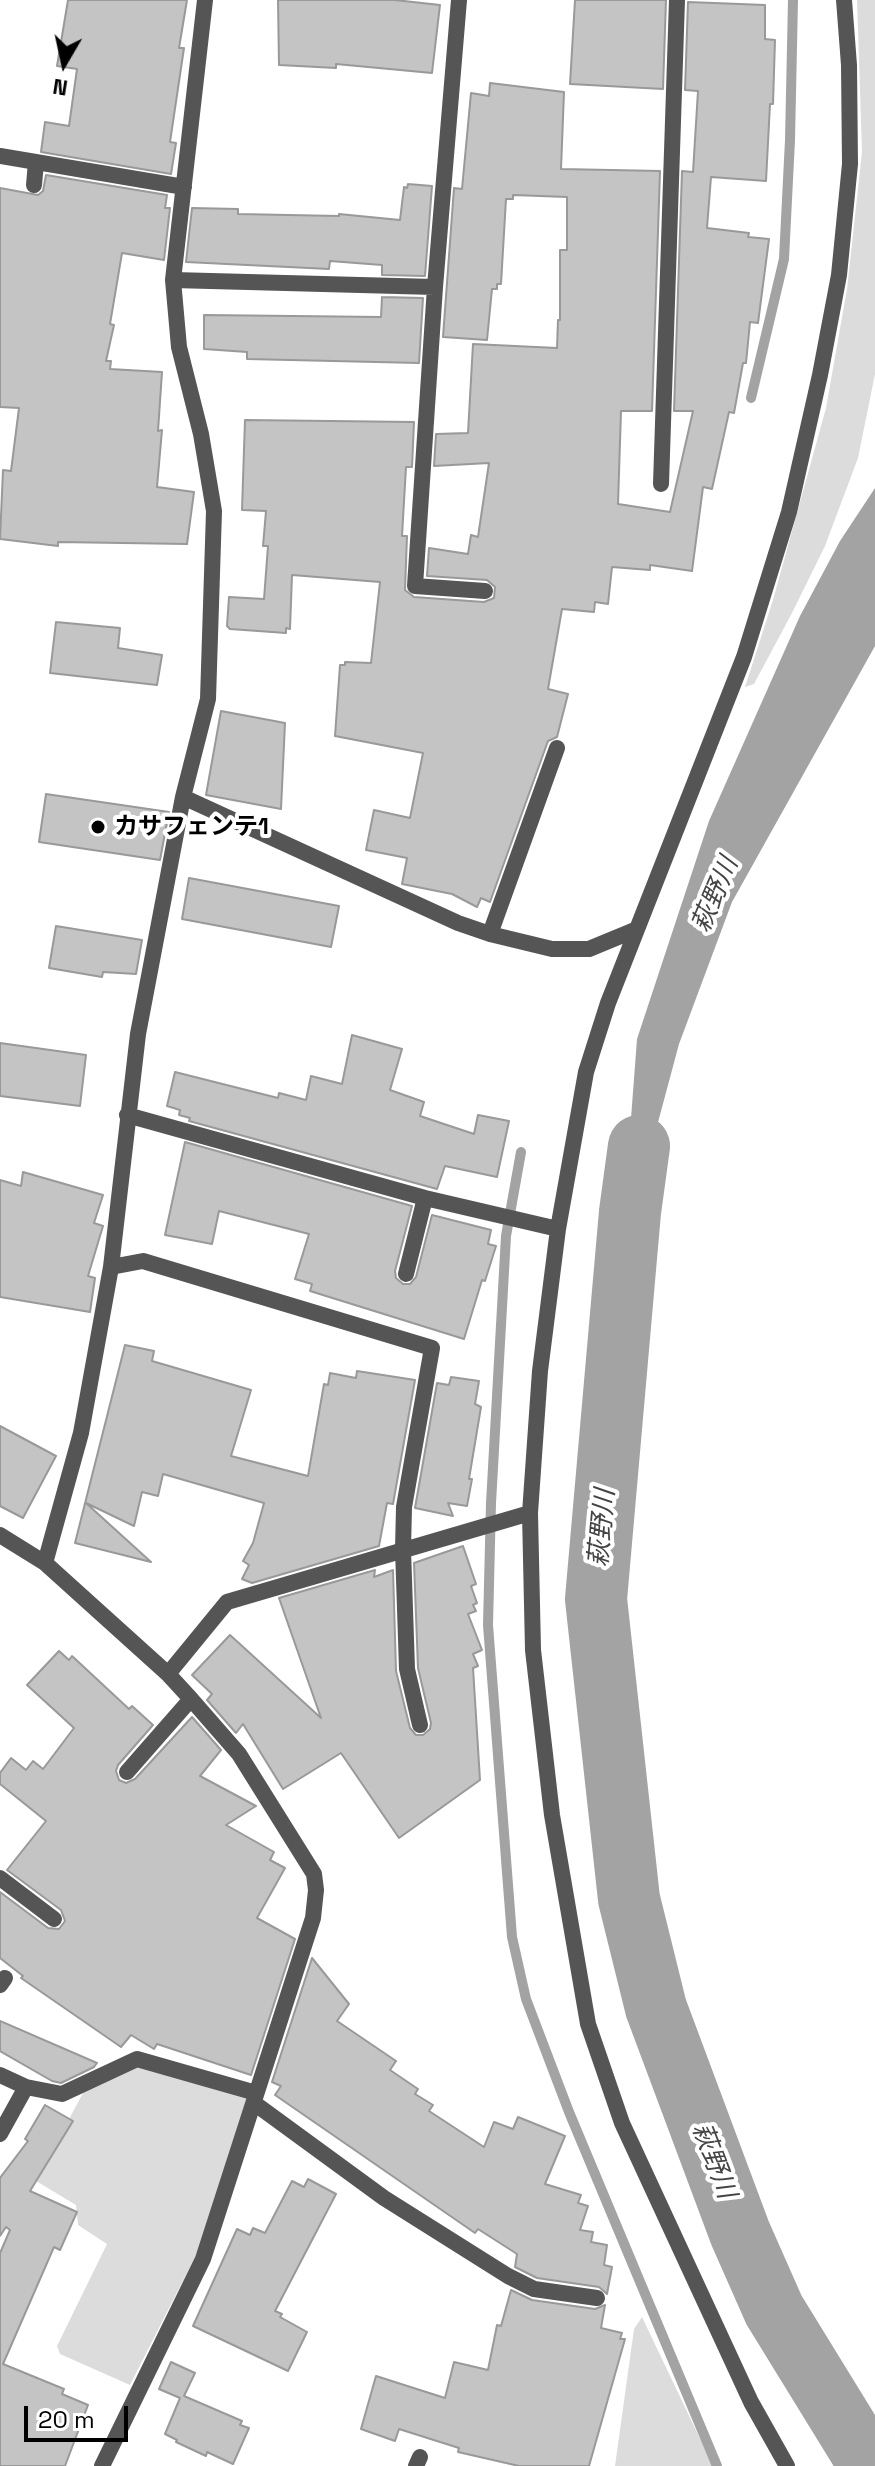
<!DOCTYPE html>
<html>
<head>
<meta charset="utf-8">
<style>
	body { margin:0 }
	#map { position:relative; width:875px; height:2466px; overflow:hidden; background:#fff; font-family:"Space Grotesk",sans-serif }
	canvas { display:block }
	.north { position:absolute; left:24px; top:24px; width:80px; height:80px; -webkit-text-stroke:6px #fff; paint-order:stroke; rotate:189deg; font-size:22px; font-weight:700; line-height:32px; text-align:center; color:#000 }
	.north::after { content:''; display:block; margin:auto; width:28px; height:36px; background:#000; clip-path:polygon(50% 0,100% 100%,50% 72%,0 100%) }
	.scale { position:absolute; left:24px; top:2406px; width:104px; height:36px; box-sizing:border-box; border:4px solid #000; border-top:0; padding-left:10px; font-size:24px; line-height:28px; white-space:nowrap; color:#000; -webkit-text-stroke:6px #fff; paint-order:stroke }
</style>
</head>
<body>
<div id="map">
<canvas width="875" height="2466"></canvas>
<div class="north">N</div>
<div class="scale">20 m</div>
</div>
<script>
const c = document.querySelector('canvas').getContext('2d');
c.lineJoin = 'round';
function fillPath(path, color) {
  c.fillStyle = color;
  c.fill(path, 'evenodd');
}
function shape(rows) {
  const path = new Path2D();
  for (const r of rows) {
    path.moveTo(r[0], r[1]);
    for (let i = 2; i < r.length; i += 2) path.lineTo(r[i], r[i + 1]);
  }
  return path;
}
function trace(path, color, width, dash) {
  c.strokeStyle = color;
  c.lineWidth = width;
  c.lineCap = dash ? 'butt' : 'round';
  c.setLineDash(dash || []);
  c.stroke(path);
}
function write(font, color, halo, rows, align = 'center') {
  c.font = font + ' "Space Grotesk","Noto Sans JP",sans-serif';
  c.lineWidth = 8;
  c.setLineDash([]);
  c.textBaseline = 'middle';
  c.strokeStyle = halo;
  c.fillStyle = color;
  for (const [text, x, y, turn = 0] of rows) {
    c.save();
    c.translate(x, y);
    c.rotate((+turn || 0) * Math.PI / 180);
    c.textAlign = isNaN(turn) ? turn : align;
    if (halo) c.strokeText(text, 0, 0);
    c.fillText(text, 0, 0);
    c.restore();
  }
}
fillPath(shape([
	[857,0,875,0,875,374,858,458,825,546,792,613,754,684,745,687,773,600,826,408,847,289,862,152],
	[137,2066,250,2100,198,2251,130,2385,60,2354,57,2346,107,2244,78,2225,76,2205,36,2181,84,2091],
	[642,2317,713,2466,615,2466,634,2329]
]), '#dcdcdc');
fillPath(shape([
	[875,488,875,646,732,902,679,1044,620,1264,637,1039,709,821,800,616,840,541]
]), '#a3a3a3');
trace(shape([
	[751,398,784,259,790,140,793,0],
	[521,1152,506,1236,491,1503,488,1625,512,1937,526,1999,569,2112,717,2466]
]), '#a3a3a3', 10);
trace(shape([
	[639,1146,630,1212,596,1599,629,1899,656,2008,740,2233,774,2310,870,2466]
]), '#a3a3a3', 62);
const building = shape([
	[68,0,187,0,179,48,184,48,170,142,176,143,171,174,41,152,45,122,69,126,77,69,57,66,68,0],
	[278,0,395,0,440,5,432,73,336,64,336,68,279,65,278,0],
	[575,0,666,0,663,89,570,84,575,0],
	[688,2,765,5,765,39,775,40,773,104,770,104,766,181,711,177,707,228,749,233,748,237,769,239,758,323,750,322,746,363,743,363,734,413,729,412,712,489,703,487,692,571,650,565,650,570,612,567,608,604,595,602,594,612,562,609,548,689,568,694,557,737,548,741,490,902,481,898,477,907,452,894,402,884,407,858,366,850,374,810,410,818,423,753,335,736,340,665,345,665,345,662,371,663,380,582,292,575,290,629,286,628,286,633,230,629,227,626,229,597,264,599,268,546,263,546,266,511,242,510,245,420,414,422,412,467,406,467,402,536,407,536,405,590,414,597,484,602,494,598,495,587,487,580,427,576,429,548,468,554,471,535,478,537,489,463,434,466,436,434,468,433,473,344,557,348,558,320,560,320,560,250,567,250,567,197,513,195,513,199,506,199,501,284,497,284,497,289,492,289,487,340,443,337,454,188,462,189,471,93,489,96,490,83,564,92,561,169,660,171,652,411,621,411,618,504,670,512,693,411,674,411,682,171,693,172,698,91,685,90,688,2],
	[46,175,167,195,165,208,170,208,164,260,122,253,110,324,114,325,106,361,111,361,110,369,162,372,158,431,162,430,157,487,194,492,187,544,58,542,58,546,0,539,3,470,11,471,19,408,0,407,0,188,38,195,43,191,46,175],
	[408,184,432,186,425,276,382,275,382,265,330,261,329,269,186,262,192,208,238,209,238,214,339,216,339,214,400,220,404,187,407,188,408,184],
	[382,297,423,298,419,363,247,359,247,352,204,349,204,315,381,317,382,297],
	[56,622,120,628,118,648,162,655,157,685,50,673,56,622],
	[221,711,285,723,281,809,206,795,221,711],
	[46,794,169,812,160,860,39,842,46,794],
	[189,878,339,906,331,947,182,919,189,878],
	[56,926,142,940,136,974,103,972,102,977,49,968,56,926],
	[352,1035,402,1049,390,1090,424,1102,420,1116,474,1134,478,1115,509,1121,497,1177,445,1166,437,1189,189,1121,190,1118,179,1115,180,1110,167,1106,175,1072,278,1098,279,1093,306,1100,311,1076,342,1084,352,1035],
	[0,1043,86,1055,80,1106,0,1096,0,1043],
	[185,1142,412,1206,395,1271,396,1278,403,1284,410,1284,416,1277,432,1215,491,1230,488,1244,496,1246,485,1281,482,1280,464,1339,310,1291,312,1284,295,1279,309,1234,219,1211,212,1244,165,1235,185,1142],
	[23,1172,103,1195,94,1223,103,1226,88,1276,95,1278,90,1312,0,1297,0,1180,21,1186,23,1172],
	[125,1345,154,1351,152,1361,251,1390,231,1456,308,1476,324,1384,328,1385,330,1373,356,1378,357,1371,415,1380,393,1504,387,1503,379,1546,252,1583,242,1579,249,1565,243,1561,253,1543,264,1503,163,1474,158,1496,142,1492,134,1526,86,1503,151,1562,75,1543,125,1345],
	[451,1377,479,1381,475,1404,481,1407,469,1479,472,1479,467,1506,448,1503,453,1516,415,1508,437,1383,449,1385,451,1377],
	[0,1426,56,1456,23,1518,0,1506,0,1426],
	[463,1546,476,1584,471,1586,477,1603,473,1605,476,1611,468,1614,482,1650,473,1654,478,1666,473,1668,480,1780,399,1838,341,1753,283,1789,243,1724,236,1733,207,1700,212,1694,192,1675,230,1635,321,1718,279,1598,375,1570,374,1577,393,1570,396,1671,410,1728,416,1735,423,1735,430,1729,431,1723,418,1668,414,1563,463,1546],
	[59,1651,69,1660,72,1656,129,1709,132,1706,153,1725,118,1765,116,1771,119,1780,126,1783,135,1779,192,1717,221,1750,200,1776,256,1806,226,1825,274,1852,270,1860,285,1868,257,1918,295,1939,251,2075,157,2044,154,2049,131,2035,121,2047,21,1978,23,1976,0,1958,0,1892,48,1928,59,1929,65,1921,61,1910,7,1870,46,1821,0,1784,0,1773,11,1758,26,1770,33,1761,43,1769,74,1728,27,1685,59,1651],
	[312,1958,349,2004,337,2021,396,2061,390,2070,418,2089,415,2094,433,2105,429,2111,484,2147,494,2122,513,2129,518,2117,565,2136,545,2184,581,2195,578,2203,588,2206,580,2230,593,2232,591,2242,607,2245,604,2265,612,2267,607,2294,599,2287,537,2278,515,2267,517,2254,478,2229,475,2233,275,2095,281,2086,272,2082,312,1958],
	[0,2021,97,2063,94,2067,61,2083,52,2081,0,2051,0,2021],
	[45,2105,73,2121,30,2191,77,2212,60,2250,54,2247,3,2364,64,2389,62,2394,88,2405,65,2466,0,2466,0,2253,10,2230,6,2227,0,2236,0,2178,28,2141,25,2139,45,2105],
	[308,2179,336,2194,275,2311,282,2314,280,2317,307,2332,288,2371,193,2326,237,2229,250,2235,253,2228,265,2233,292,2181,304,2187,308,2179],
	[511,2290,532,2300,595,2309,605,2305,601,2328,622,2333,620,2339,625,2339,589,2466,519,2466,458,2452,459,2448,399,2429,395,2441,361,2429,376,2376,445,2398,454,2362,488,2370,497,2325,501,2326,511,2290],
	[171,2362,195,2373,184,2396,242,2421,240,2425,249,2428,233,2464,207,2452,206,2456,176,2442,177,2440,165,2434,180,2398,159,2389,171,2362]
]);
fillPath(building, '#c4c4c4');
trace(building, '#999', 2);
trace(shape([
	[459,0,435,287,415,586,485,591],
	[0,156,184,187],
	[34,185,36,162],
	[173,280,435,287],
	[661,484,677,0],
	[183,797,458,923,490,934,552,949,589,949,635,930],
	[490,934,557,748],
	[127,1115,425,1198,558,1229],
	[111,1267,143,1261,432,1348,404,1507,403,1549,407,1669,420,1725],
	[406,1274,425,1198],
	[0,1535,45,1563,168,1674,191,1699,239,1754,314,1874,316,1890,313,1918,203,2259,102,2466],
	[45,1563,81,1433,111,1267,138,1034,183,797,208,699,214,511,201,434,179,347,173,280,205,0],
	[168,1674,227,1602,530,1513],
	[127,1772,191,1699],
	[0,1878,54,1919],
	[0,1985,5,1978],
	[0,2075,26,2087,62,2094,137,2059,256,2093],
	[254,2103,384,2198,508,2276,534,2289,597,2298],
	[0,2134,26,2087],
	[416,2466,420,2457],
	[787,2466,751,2402,622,2123,588,2024,552,1815,533,1650,530,1513,540,1371,558,1229,586,1072,608,1003,744,657,789,512,820,375,839,275,850,164,849,65,844,0]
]), '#555', 16);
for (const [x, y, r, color] of [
	[98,827,8,"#000"]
]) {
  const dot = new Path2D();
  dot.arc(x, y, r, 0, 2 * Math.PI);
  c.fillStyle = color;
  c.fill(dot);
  trace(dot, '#fff', 3);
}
write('bold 24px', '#000', '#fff', [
	["カサフェンテ1",114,827]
], 'left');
write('italic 26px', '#444', '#fff', [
	["萩野川",716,895,-67],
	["萩野川",603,1528,-85],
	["萩野川",713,2161,69]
]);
</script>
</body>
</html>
